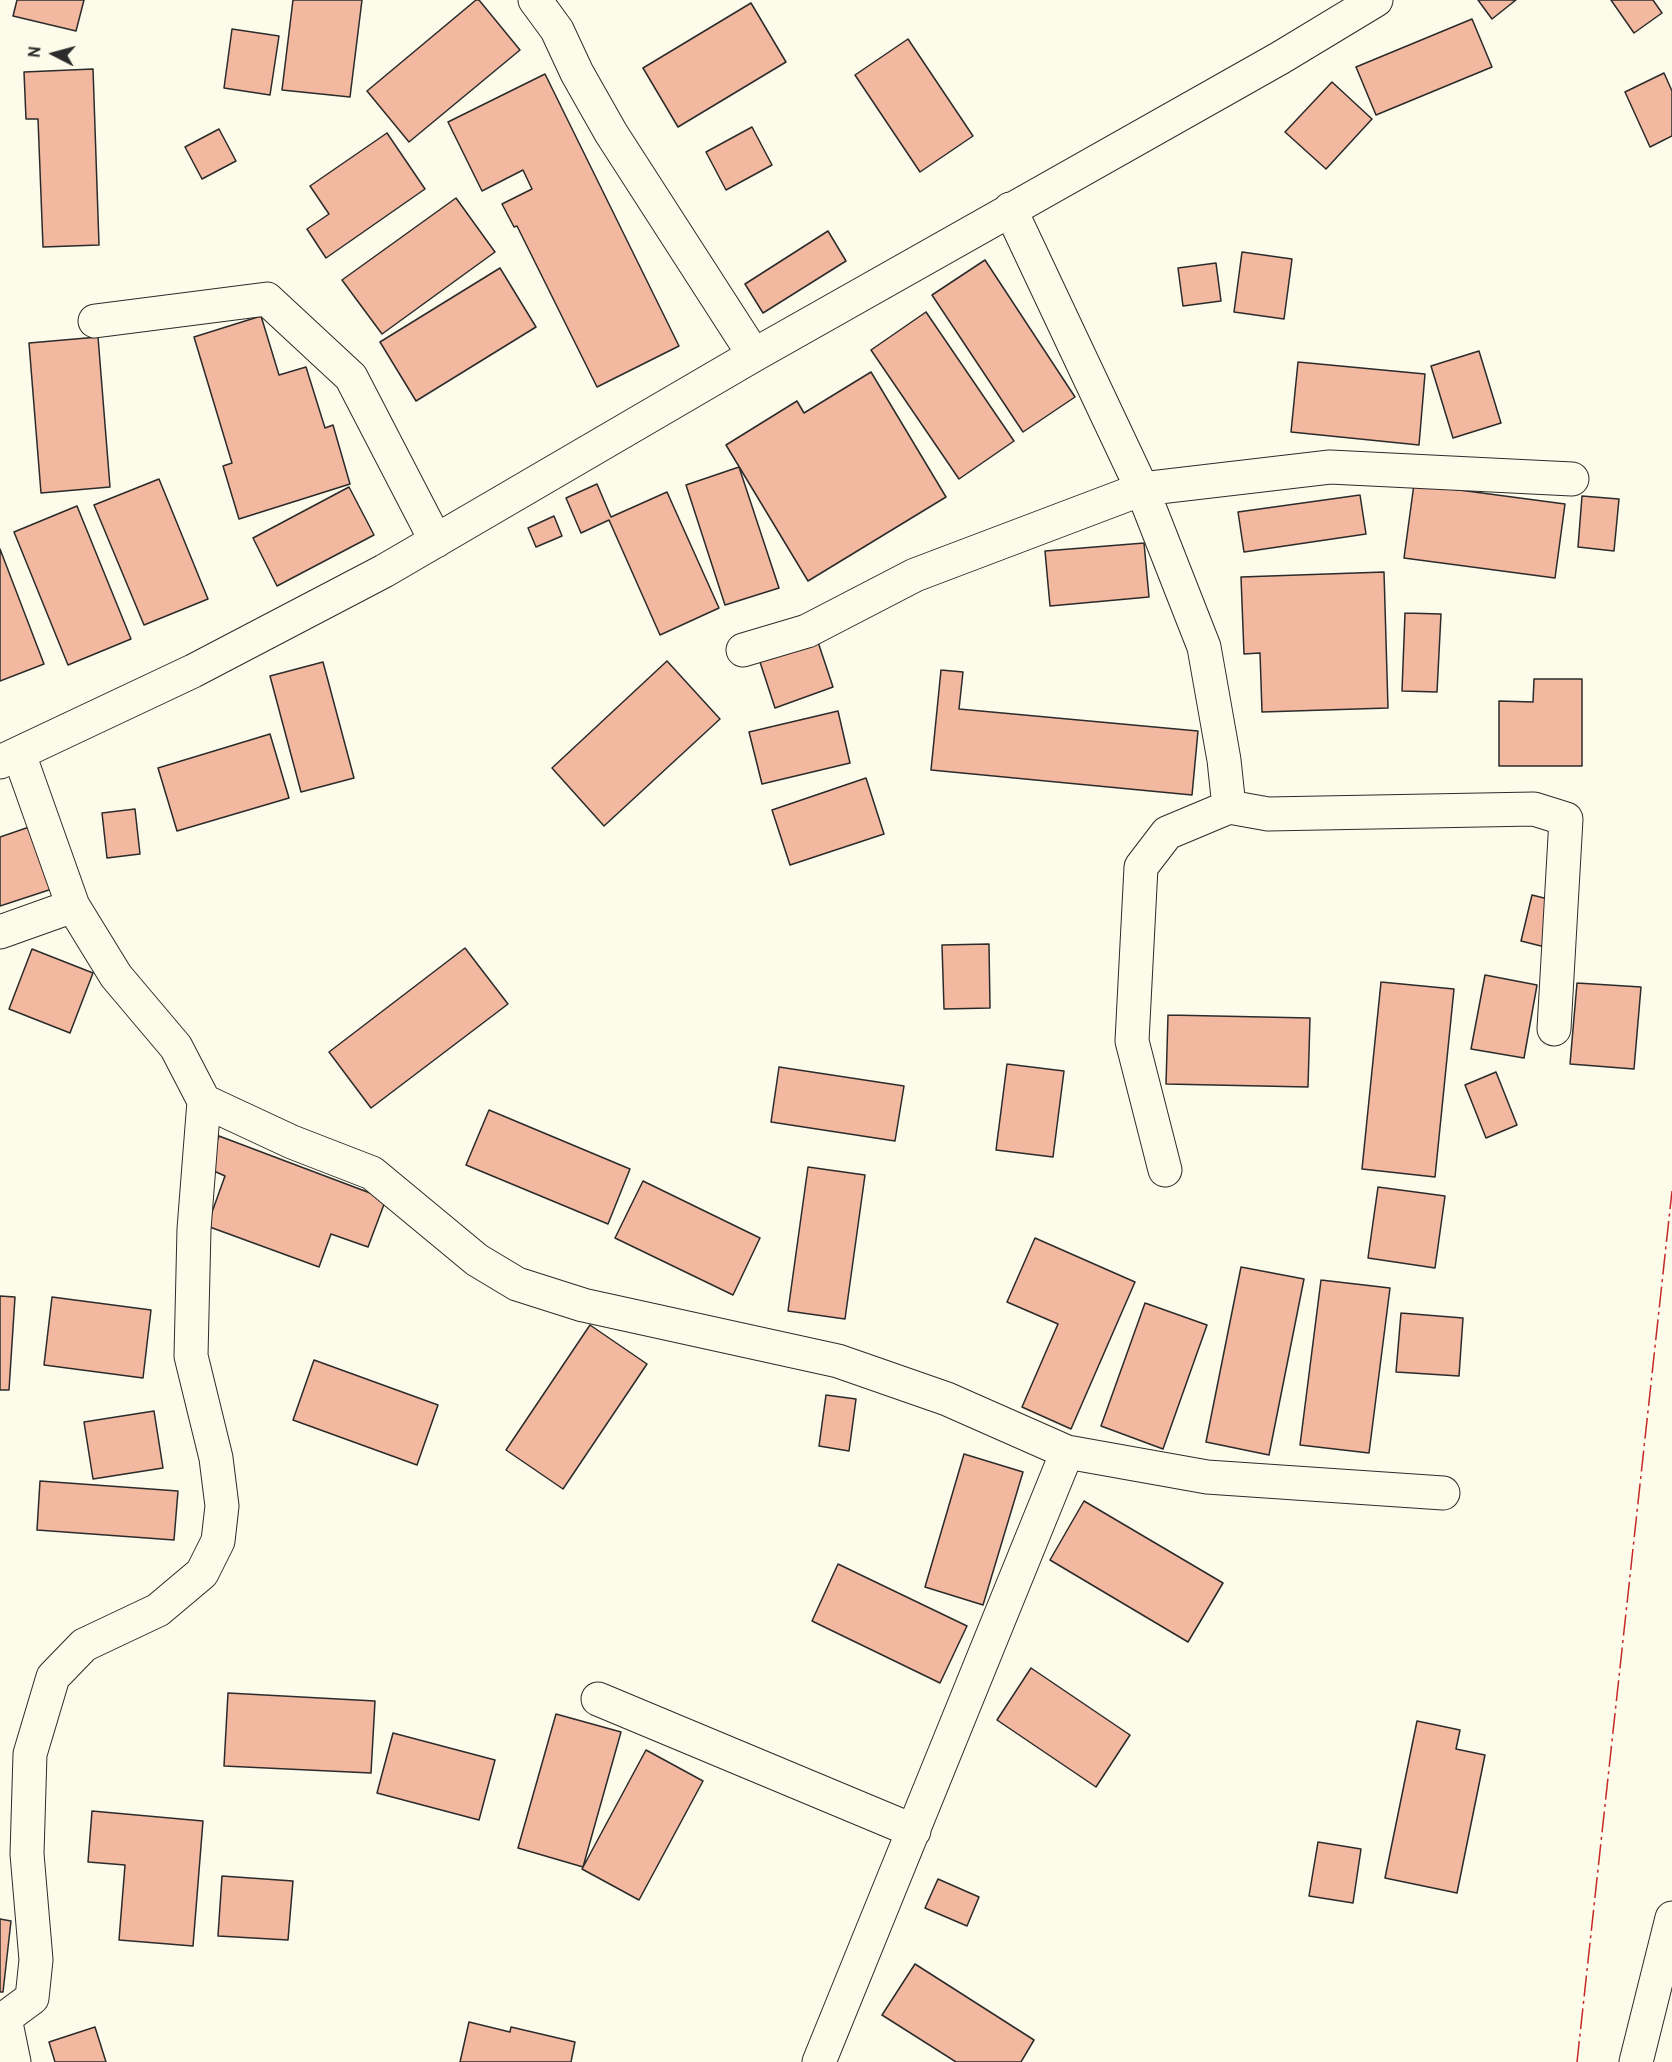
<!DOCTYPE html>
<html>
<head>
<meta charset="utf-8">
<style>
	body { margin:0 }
	#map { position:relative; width:1672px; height:2062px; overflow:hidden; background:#fdfbea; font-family:Overpass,sans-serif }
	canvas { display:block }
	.north { position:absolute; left:24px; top:24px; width:60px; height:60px; -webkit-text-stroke:4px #fdfbea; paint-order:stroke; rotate:276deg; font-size:16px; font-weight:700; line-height:24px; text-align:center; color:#2b2b2b }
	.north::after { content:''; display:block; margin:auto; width:21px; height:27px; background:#2b2b2b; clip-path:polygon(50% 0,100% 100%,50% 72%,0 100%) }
</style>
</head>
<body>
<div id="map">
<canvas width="1672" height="2062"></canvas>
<div class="north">N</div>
</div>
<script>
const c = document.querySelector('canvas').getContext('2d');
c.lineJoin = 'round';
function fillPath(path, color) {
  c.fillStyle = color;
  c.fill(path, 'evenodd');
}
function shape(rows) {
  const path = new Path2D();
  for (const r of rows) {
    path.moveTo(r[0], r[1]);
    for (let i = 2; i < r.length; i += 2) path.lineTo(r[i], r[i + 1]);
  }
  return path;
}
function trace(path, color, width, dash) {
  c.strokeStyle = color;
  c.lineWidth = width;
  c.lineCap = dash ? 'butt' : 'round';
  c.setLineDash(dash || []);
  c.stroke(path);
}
const building = shape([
	[17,0,84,0,76,31,13,16,17,0],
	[293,0,362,0,350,97,282,90,293,0],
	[476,0,479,0,520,50,409,142,367,91,476,0],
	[1478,0,1516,0,1492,19,1478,0],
	[1611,0,1653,0,1662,13,1634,33,1611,0],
	[751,3,786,62,678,127,643,68,751,3],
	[1472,19,1492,67,1376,115,1356,67,1472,19],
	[232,29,279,36,270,95,224,88,232,29],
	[908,39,973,136,920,172,855,75,908,39],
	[93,69,99,245,43,247,38,119,26,119,24,72,93,69],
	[1664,73,1672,91,1672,136,1650,147,1625,92,1664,73],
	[545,74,679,346,597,387,517,226,514,227,502,204,532,189,523,170,482,191,448,122,545,74],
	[1332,82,1372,119,1326,169,1285,132,1332,82],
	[752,127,772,165,726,190,706,152,752,127],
	[219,129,236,161,202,179,185,147,219,129],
	[387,133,425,189,326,258,307,229,329,214,310,186,387,133],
	[456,198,495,252,382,334,342,280,456,198],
	[828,231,846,261,763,313,745,284,828,231],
	[1242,252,1292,259,1284,319,1234,312,1242,252],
	[985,260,1075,397,1023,432,932,295,985,260],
	[1216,263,1221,301,1183,306,1178,268,1216,263],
	[500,268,536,327,416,401,380,342,500,268],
	[926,312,1014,441,959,479,871,350,926,312],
	[261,316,279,375,306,367,325,428,333,425,350,484,239,519,223,466,232,463,194,337,261,316],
	[98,337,110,487,41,493,29,343,98,337],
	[1479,351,1501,423,1453,438,1431,366,1479,351],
	[1298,362,1425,374,1419,445,1291,432,1298,362],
	[871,372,946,497,808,581,726,445,797,401,804,413,871,372],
	[739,467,779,588,725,605,686,485,739,467],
	[159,479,208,599,144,625,94,505,159,479],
	[597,484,611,517,667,492,719,608,660,635,609,520,581,533,566,498,597,484],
	[1414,484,1565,504,1555,578,1404,558,1414,484],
	[349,487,374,535,277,586,253,538,349,487],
	[1360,495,1366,534,1244,552,1238,512,1360,495],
	[1582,496,1619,499,1614,551,1578,547,1582,496],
	[77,506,131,639,68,665,14,532,77,506],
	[554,516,562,536,536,547,528,528,554,516],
	[1144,543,1149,597,1050,606,1045,551,1144,543],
	[0,549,44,664,0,681,0,549],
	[1384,572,1388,708,1262,712,1260,653,1244,654,1241,577,1384,572],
	[1405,613,1441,614,1437,692,1402,691,1405,613],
	[817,639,833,687,775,708,759,659,817,639],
	[667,661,720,719,604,826,552,768,667,661],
	[323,662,354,778,301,792,270,676,323,662],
	[941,670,963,672,959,709,1198,731,1192,795,931,770,941,670],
	[1534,679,1582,679,1582,766,1499,766,1499,701,1533,702,1534,679],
	[838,711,850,763,762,784,749,732,838,711],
	[270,734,289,798,177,831,158,768,270,734],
	[866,778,884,834,790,865,772,810,866,778],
	[135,809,140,854,107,858,102,813,135,809],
	[35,825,55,888,0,906,0,837,35,825],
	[1532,895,1556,901,1545,947,1521,941,1532,895],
	[989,944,990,1008,944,1009,942,945,989,944],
	[465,948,508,1004,371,1108,329,1052,465,948],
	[32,949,93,973,70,1033,9,1009,32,949],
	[1485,975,1537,985,1524,1058,1471,1049,1485,975],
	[1381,982,1454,989,1435,1177,1362,1169,1381,982],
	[1577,983,1641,987,1634,1069,1570,1064,1577,983],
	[1168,1015,1310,1018,1308,1087,1166,1084,1168,1015],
	[1007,1064,1064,1071,1053,1157,996,1150,1007,1064],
	[779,1067,904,1086,895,1141,771,1122,779,1067],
	[1496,1072,1517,1125,1486,1138,1465,1085,1496,1072],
	[489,1110,630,1169,608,1224,466,1165,489,1110],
	[219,1136,386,1199,368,1247,331,1234,319,1267,207,1226,225,1176,207,1168,219,1136],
	[808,1167,865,1175,845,1319,788,1311,808,1167],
	[643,1181,760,1238,733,1295,615,1238,643,1181],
	[1378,1187,1445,1196,1435,1268,1368,1258,1378,1187],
	[1035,1238,1135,1282,1071,1429,1022,1407,1058,1324,1007,1302,1035,1238],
	[1241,1267,1304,1279,1269,1455,1206,1442,1241,1267],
	[1321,1280,1390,1288,1369,1453,1300,1445,1321,1280],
	[0,1296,15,1297,9,1390,0,1390,0,1296],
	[52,1297,151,1310,143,1378,44,1365,52,1297],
	[1145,1303,1207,1325,1163,1449,1101,1426,1145,1303],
	[1401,1313,1463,1318,1459,1376,1396,1372,1401,1313],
	[590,1325,647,1364,563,1489,506,1450,590,1325],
	[314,1360,438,1405,417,1465,293,1420,314,1360],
	[826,1395,856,1399,849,1451,819,1446,826,1395],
	[154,1411,163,1468,93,1479,84,1422,154,1411],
	[964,1454,1023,1472,983,1605,925,1587,964,1454],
	[40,1481,178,1491,174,1540,37,1530,40,1481],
	[1084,1501,1223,1583,1188,1642,1050,1560,1084,1501],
	[838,1564,967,1626,940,1683,812,1621,838,1564],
	[1031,1668,1130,1735,1096,1787,997,1720,1031,1668],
	[228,1693,375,1701,371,1773,224,1766,228,1693],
	[556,1714,621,1732,583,1867,518,1848,556,1714],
	[1417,1721,1460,1730,1456,1749,1485,1755,1457,1893,1385,1878,1417,1721],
	[393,1733,495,1760,479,1820,377,1793,393,1733],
	[646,1750,703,1781,639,1900,582,1869,646,1750],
	[92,1811,203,1821,193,1946,119,1940,125,1865,88,1862,92,1811],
	[1318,1842,1361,1849,1353,1903,1309,1896,1318,1842],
	[222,1876,293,1881,288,1940,218,1936,222,1876],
	[938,1879,979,1897,967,1926,925,1908,938,1879],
	[0,1919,11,1921,3,1992,0,1992,0,1919],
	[915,1964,1034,2040,1021,2062,956,2062,882,2015,915,1964],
	[469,2022,510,2032,511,2027,575,2042,571,2062,460,2062,469,2022],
	[95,2027,106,2062,55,2062,49,2042,95,2027]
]);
fillPath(building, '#f2b8a0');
trace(building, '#2b2b2b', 1.5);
const minor = shape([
	[535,0,557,30,577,73,611,133,754,355],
	[1010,209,1142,489,1204,647,1224,760,1229,807],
	[95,321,267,299,351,377,436,541],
	[743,650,807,631,915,575,1142,489,1330,467,1572,479],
	[0,762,193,671,384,571,754,355,1280,58,1376,0],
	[0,932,73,906],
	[204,1101,292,1142,372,1173,477,1260,517,1284,583,1305,838,1361,947,1399,1067,1452,1207,1477,1443,1493],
	[1165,1170,1132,1041,1141,867,1167,833,1229,807,1268,814,1534,809,1566,819,1554,1029],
	[598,1699,914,1831],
	[0,2018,5,2018,32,1998,36,1960,27,1854,30,1754,53,1677,84,1645,158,1610,202,1573,218,1541,222,1506,216,1458,191,1356,194,1229,204,1101,176,1047,116,976,73,906,19,754],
	[5,2018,14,2062],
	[819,2062,1067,1452],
	[1636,2062,1672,1918]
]);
trace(minor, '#2b2b2b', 35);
trace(minor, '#fdfbea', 33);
trace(shape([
	[1577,2062,1672,1191]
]), '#c62828', 1.5, [21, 4.5, 3, 4.5]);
</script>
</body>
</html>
